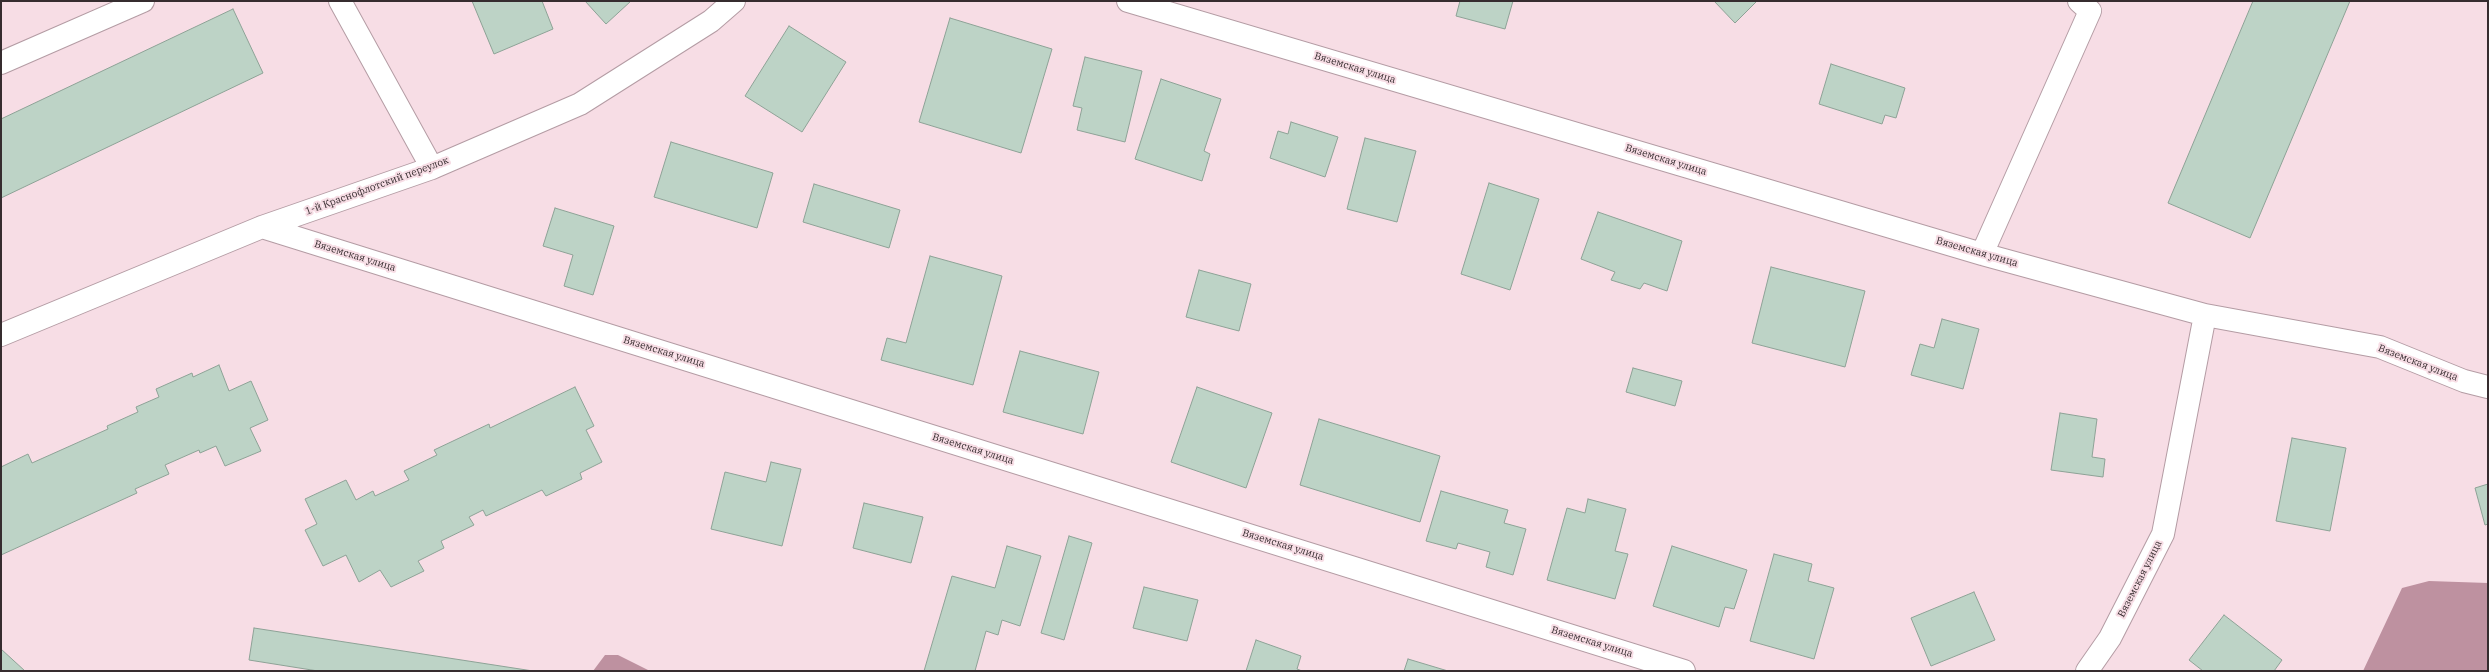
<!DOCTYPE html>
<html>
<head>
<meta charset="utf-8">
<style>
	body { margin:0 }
	#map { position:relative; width:2489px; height:672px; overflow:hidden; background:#f7dde5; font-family:"IBM Plex Serif",serif }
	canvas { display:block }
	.frame { position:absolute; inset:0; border:2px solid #362c2f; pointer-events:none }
</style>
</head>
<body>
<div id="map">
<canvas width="2489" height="672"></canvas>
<div class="frame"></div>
</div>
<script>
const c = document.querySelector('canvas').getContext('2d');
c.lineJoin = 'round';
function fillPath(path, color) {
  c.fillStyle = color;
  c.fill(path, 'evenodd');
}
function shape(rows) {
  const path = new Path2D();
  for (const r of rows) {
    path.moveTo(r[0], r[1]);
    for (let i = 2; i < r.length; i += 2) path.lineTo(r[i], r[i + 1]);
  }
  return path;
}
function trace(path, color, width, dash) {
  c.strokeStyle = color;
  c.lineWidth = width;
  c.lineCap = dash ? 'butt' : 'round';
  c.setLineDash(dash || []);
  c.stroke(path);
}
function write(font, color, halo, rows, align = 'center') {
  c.font = font + ' "IBM Plex Serif",serif';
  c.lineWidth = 4;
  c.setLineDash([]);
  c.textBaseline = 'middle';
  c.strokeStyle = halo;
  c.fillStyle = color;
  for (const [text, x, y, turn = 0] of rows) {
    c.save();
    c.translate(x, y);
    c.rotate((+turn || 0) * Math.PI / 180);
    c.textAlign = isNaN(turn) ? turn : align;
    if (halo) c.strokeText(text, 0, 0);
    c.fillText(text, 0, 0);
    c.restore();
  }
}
fillPath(shape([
	[2429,581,2488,583,2488,671,2363,671,2402,588],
	[605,655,618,655,650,671,593,671]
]), '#be91a0');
const building = shape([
	[472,1,542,1,553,29,494,54,472,1],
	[585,1,631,1,606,24,585,1],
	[1460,1,1513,1,1505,29,1456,16,1460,1],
	[1714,1,1757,1,1735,23,1714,1],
	[2253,1,2350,1,2250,238,2168,203,2253,1],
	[233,9,263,73,1,198,1,119,233,9],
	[950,18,1052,49,1021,153,919,122,950,18],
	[789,26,846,62,802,132,745,96,789,26],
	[1085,57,1142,71,1125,142,1077,130,1082,108,1073,106,1085,57],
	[1831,64,1905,88,1896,118,1885,115,1882,124,1819,104,1831,64],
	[1161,79,1221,99,1204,151,1210,154,1202,181,1135,159,1161,79],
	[1291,122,1338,137,1325,177,1270,158,1278,131,1288,134,1291,122],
	[1365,138,1416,151,1397,222,1347,209,1365,138],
	[671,142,773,173,757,228,654,197,671,142],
	[1489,183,1539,199,1510,290,1461,274,1489,183],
	[814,184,900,210,889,248,803,222,814,184],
	[555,208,614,226,593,295,564,286,573,255,543,246,555,208],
	[1598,212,1682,241,1667,291,1644,283,1640,289,1611,280,1615,272,1581,259,1598,212],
	[930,256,1002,276,973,385,881,360,887,338,906,343,930,256],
	[1771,267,1865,291,1845,367,1752,343,1771,267],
	[1199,270,1251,284,1239,331,1186,317,1199,270],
	[1942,319,1979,329,1963,389,1911,375,1920,344,1934,348,1942,319],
	[1020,351,1099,372,1083,434,1003,412,1020,351],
	[219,365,229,391,251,381,268,420,250,428,261,451,225,466,216,446,200,453,199,450,165,465,169,474,135,489,137,493,1,555,1,467,28,454,32,463,108,429,107,426,138,412,136,407,159,397,156,389,192,373,193,377,219,365],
	[1633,368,1682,381,1675,406,1626,392,1633,368],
	[575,387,594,426,586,430,602,462,580,473,582,479,546,496,542,490,486,516,483,510,469,517,474,525,441,541,444,548,418,561,424,571,391,587,380,570,359,582,346,555,323,566,305,530,317,524,305,499,346,480,356,500,373,491,375,496,409,480,404,471,437,455,434,450,489,424,490,428,575,387],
	[1197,387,1272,413,1246,488,1171,462,1197,387],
	[2060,413,2097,419,2092,457,2105,459,2103,477,2051,470,2060,413],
	[1319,419,1440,456,1420,522,1300,485,1319,419],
	[2292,438,2346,448,2330,531,2276,521,2292,438],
	[771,462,801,469,782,546,711,529,725,472,766,482,771,462],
	[2488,484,2488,524,2485,525,2475,488,2488,484],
	[1441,491,1508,510,1504,523,1526,529,1513,575,1486,567,1490,552,1458,543,1456,549,1426,541,1441,491],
	[1588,499,1626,509,1615,551,1628,554,1615,599,1547,580,1567,508,1585,513,1588,499],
	[864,503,923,517,911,563,853,548,864,503],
	[1069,536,1092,543,1064,640,1041,633,1069,536],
	[1007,546,1041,556,1020,626,1002,620,998,635,986,631,975,671,924,671,952,576,995,588,1007,546],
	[1672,546,1747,570,1734,609,1725,607,1719,627,1653,606,1672,546],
	[1774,554,1812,564,1808,581,1834,588,1814,659,1750,641,1774,554],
	[1144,587,1198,600,1187,641,1133,628,1144,587],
	[1974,592,1995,640,1931,666,1911,618,1974,592],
	[2224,615,2282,660,2274,671,2203,671,2189,660,2224,615],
	[254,628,533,671,318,671,249,660,254,628],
	[1256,640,1301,656,1297,669,1302,671,1246,671,1256,640],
	[1,649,25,671,1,671,1,649],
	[1408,659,1448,671,1404,671,1408,659]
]);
fillPath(building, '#bdd3c6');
trace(building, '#8da296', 1);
const minor = shape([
	[340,1,432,168],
	[1128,1,1982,254,2205,315,2380,347,2464,381,2488,387],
	[1,63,143,1],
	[262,227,1684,671],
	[1982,254,2090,11,2079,1],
	[1,335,262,227,432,168,580,104,711,21,734,1],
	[2087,671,2110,638,2163,534,2205,315]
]);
trace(minor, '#b49ca4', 24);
trace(minor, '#fff', 22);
write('10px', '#362c2f', '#f7dde5', [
	["Вяземская улица",1355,68,17],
	["Вяземская улица",1666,160,17],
	["1-й Краснофлотский переулок",377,186,-20],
	["Вяземская улица",1977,252,16],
	["Вяземская улица",355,256,17],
	["Вяземская улица",664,352,17],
	["Вяземская улица",2418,363,21],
	["Вяземская улица",973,449,17],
	["Вяземская улица",1283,545,17],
	["Вяземская улица",2140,579,-63],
	["Вяземская улица",1592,642,17]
]);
</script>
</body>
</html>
